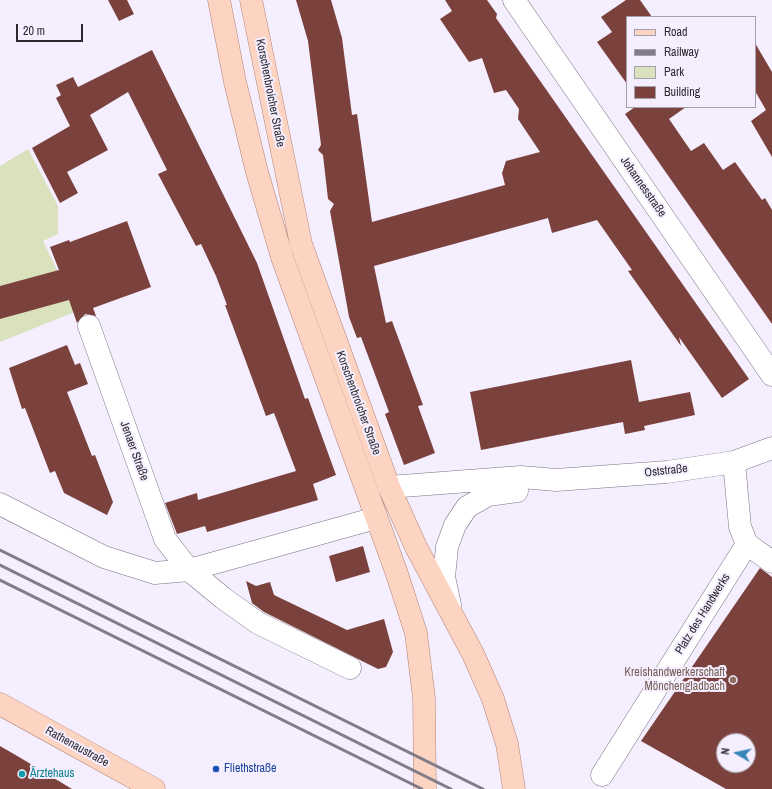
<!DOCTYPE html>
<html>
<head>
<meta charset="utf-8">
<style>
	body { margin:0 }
	#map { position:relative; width:772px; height:789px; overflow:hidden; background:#f4eeff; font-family:"Archivo Narrow",sans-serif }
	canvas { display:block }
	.legend { position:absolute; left:626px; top:16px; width:130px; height:92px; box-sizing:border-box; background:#f4eeff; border:1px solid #a49fac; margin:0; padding:5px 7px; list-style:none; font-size:12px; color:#2b292f }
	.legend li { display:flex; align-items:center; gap:8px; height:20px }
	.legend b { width:20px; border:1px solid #a49fac }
	.north { position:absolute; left:716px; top:733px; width:40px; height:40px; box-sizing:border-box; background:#f4eeff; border:1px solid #a49fac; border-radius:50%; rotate:279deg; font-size:11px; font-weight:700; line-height:16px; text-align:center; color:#2b292f }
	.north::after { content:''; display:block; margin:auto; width:14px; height:18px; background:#3687b8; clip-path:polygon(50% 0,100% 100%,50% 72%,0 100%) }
	.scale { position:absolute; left:16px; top:24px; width:67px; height:18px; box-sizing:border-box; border:2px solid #2b292f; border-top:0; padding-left:5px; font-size:12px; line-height:14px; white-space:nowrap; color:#2b292f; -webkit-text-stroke:3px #f4eeff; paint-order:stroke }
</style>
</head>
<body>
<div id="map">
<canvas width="772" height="789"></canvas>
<ul class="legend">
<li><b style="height:5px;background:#fdd3c2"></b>Road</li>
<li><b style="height:5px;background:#817d88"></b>Railway</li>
<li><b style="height:11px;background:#d9e2bd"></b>Park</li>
<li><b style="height:11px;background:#7b413c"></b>Building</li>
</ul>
<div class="north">N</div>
<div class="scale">20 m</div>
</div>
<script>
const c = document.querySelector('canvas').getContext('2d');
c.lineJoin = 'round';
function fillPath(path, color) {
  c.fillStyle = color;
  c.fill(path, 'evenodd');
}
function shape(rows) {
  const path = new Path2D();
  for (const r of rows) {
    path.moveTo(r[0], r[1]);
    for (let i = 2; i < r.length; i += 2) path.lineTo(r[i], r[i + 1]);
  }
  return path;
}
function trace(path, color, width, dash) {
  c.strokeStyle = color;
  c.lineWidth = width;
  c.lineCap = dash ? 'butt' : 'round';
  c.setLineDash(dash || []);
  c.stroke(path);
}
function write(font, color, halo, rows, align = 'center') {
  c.font = font + ' "Archivo Narrow",sans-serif';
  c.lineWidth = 4;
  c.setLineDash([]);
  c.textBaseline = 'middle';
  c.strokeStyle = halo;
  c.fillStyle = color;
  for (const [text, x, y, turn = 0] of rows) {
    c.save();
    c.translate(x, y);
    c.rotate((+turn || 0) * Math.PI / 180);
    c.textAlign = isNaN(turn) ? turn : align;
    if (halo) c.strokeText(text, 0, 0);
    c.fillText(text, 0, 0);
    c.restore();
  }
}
fillPath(shape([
	[28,149,58,206,58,234,43,241,77,311,0,342,0,166]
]), '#d9e2bd');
fillPath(shape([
	[108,0,127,0,134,14,119,21],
	[296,0,331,0,342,38,352,115,357,114,372,222,505,185,502,173,506,161,540,152,518,119,519,109,506,90,494,93,482,58,469,62,440,19,452,11,445,0,487,0,497,14,496,18,749,379,722,398,679,337,681,346,628,271,632,270,597,220,552,233,548,218,374,266,386,323,392,321,423,405,418,406,435,453,404,465,385,414,389,412,361,337,357,338,349,317,330,211,334,204,328,199,323,155,318,150,321,145,308,41],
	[626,0,640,0,652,17,627,17,627,84,597,42,612,32,601,17],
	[755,43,772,72,772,157,751,121,766,110,755,91],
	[152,50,257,263,305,399,308,398,336,475,313,484,318,500,207,532,205,526,177,534,165,503,197,493,198,500,296,471,274,413,266,416,225,305,227,305,216,276,201,244,196,246,158,174,167,170,128,92,90,115,108,150,67,172,78,193,60,203,32,148,70,126,56,98,61,95,56,85,73,77,78,87],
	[635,107,686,107,669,119,691,151,704,143,723,170,735,162,762,200,765,198,772,210,772,324,625,114],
	[127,221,151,287,93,308,96,316,85,314,77,323,69,300,0,319,0,286,59,270,50,247,69,240,70,242],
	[67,345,75,365,80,363,88,384,67,392,92,456,95,455,113,502,107,515,64,493,55,471,50,473,25,408,22,409,9,368],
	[631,360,639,402,690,392,695,415,644,426,645,430,625,434,623,422,481,450,470,392],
	[363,546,370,572,336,582,329,556],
	[760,568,772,577,772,789,726,789,641,741],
	[724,741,748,741,748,765,724,765],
	[246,581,256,586,270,582,274,595,347,630,384,619,393,652,386,667,378,669,264,612,252,603],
	[0,746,19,757,72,789,0,789]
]), '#7b413c');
const minor = shape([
	[514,0,772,375],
	[89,326,165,539,189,570,223,598,258,623,350,668],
	[389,487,521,477,556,480,667,472,734,462,772,448],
	[0,504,104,557,155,573,189,570,376,518],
	[747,544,772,562],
	[450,605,444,577,447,547,455,525,467,507,488,495,517,491],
	[602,775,747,544,740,527,734,462]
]);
const major = shape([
	[219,0,235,82,257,172,282,257,397,574,416,633,424,698,425,789],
	[251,0,301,244,389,487,416,547,473,654,493,699,507,744,514,789],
	[0,704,154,789]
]);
trace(minor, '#787381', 23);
trace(major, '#b38575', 23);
trace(minor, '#fff', 22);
trace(major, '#fdd3c2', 22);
trace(shape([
	[0,550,483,789],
	[0,565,451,789],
	[0,580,422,789]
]), '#817d88', 3);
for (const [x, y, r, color] of [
	[733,680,4,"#8d6e63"],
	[216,769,4,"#1a4fb4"],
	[22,774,4,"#0f9aa8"]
]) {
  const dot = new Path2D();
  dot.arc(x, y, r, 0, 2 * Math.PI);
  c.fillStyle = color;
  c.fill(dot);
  trace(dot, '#f4eeff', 1.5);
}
write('12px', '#2b292f', '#f4eeff', [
	["Korschenbroicher Straße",270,93,79],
	["Johannesstraße",643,187,55],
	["Korschenbroicher Straße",358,403,70],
	["Jenaer Straße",134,451,70],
	["Oststraße",666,471,-6],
	["Platz des Handwerks",703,614,-58],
	["Rathenaustraße",77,747,29]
]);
write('12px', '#785e54', '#f4eeff', [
	["Kreishandwerkerschaft",725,673],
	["Mönchengladbach",725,687]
], 'right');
write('12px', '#164399', '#f4eeff', [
	["Fliethstraße",224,769]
], 'left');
write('12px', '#0d838f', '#f4eeff', [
	["Ärztehaus",30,774]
], 'left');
</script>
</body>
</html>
